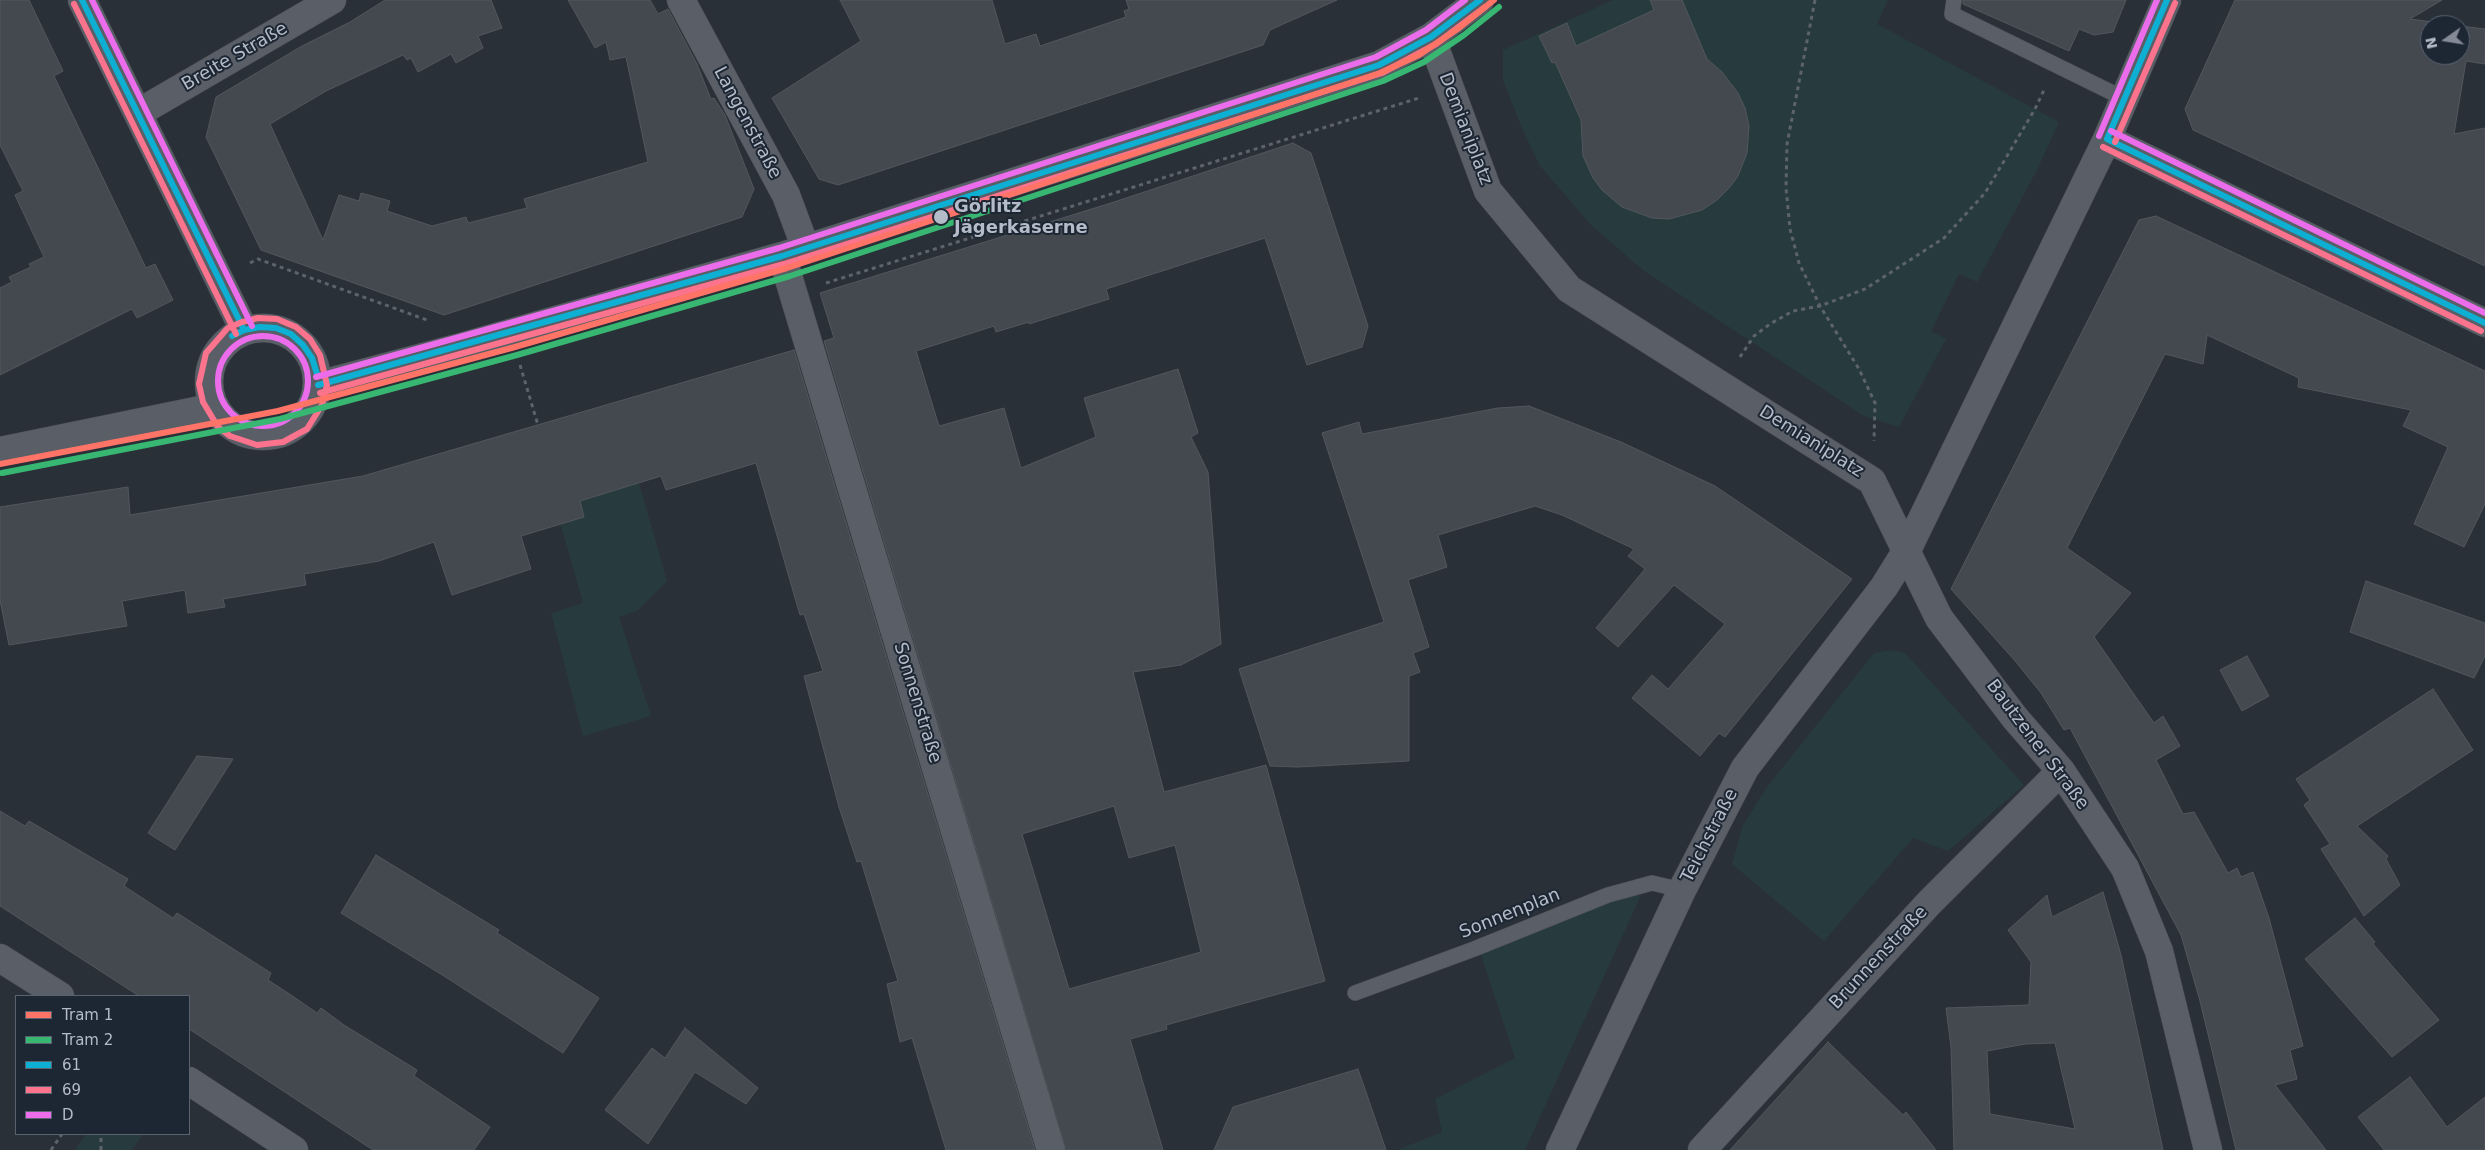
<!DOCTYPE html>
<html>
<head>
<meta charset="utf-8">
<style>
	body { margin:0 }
	#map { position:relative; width:2485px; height:1150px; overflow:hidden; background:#2a3038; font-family:"DejaVu Sans",sans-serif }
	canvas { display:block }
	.legend { position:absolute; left:15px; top:995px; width:175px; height:140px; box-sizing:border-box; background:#1d2633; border:1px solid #59626f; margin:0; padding:6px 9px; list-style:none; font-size:15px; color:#b4bcc9 }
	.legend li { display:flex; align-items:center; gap:10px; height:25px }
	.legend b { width:25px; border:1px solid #59626f }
	.north { position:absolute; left:2420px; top:15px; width:50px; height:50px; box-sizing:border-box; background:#1d2633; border:1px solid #59626f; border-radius:50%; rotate:257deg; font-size:14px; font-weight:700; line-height:20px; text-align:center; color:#b4bcc9 }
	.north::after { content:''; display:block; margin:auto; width:18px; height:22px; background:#848b96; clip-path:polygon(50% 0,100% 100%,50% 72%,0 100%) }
</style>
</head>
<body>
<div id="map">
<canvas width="2485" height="1150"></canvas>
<ul class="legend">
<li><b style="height:6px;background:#ff7466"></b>Tram 1</li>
<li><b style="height:6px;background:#38b772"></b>Tram 2</li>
<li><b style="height:6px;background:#0dafd3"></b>61</li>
<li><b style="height:6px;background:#fc738d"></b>69</li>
<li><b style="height:6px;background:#ec6dec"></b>D</li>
</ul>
<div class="north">N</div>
</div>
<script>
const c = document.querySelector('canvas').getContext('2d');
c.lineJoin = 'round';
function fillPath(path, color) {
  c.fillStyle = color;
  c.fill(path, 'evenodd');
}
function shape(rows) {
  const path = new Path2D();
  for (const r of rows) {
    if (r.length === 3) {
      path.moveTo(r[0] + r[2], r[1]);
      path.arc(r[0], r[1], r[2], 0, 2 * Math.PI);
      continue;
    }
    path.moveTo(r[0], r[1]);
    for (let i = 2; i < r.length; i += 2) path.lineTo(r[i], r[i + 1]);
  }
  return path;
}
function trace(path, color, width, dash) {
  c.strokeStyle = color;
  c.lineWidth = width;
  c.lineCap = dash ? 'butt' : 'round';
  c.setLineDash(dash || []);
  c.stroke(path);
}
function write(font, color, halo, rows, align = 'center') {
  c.font = font + ' "DejaVu Sans",sans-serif';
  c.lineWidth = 4;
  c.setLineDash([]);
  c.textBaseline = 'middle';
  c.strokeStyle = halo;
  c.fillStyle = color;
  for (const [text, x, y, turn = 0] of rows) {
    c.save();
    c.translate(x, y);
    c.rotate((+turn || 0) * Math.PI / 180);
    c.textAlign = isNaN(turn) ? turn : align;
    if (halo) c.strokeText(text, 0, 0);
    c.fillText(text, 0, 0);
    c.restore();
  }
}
fillPath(shape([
	[1613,0,1888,0,1877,24,2059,122,2038,168,1977,282,1959,274,1931,331,1946,339,1899,427,1864,416,1644,271,1593,227,1540,166,1523,131,1503,80,1503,50],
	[639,483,667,581,637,611,619,617,651,716,583,736,551,613,583,603,556,508,573,520,584,516,580,501],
	[1890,650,1905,653,2024,785,1948,851,1913,838,1824,941,1732,864,1743,825,1767,787,1874,653],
	[1641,895,1525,1150,1397,1150,1442,1132,1435,1099,1515,1058,1480,952,1609,896],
	[86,1134,143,1134,132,1150,75,1150]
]), '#273a3e');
const building = shape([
	[0,0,29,0,63,71,54,76,146,268,155,264,173,300,137,318,132,309,0,375,0,288,12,282,9,277,31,267,29,264,44,257,15,195,23,191,0,145,0,0],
	[385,0,491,0,502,28,478,36,483,48,456,63,451,54,418,72,411,58,407,60,403,55,326,91,270,124,323,240,339,195,359,201,361,193,390,201,387,211,432,226,466,217,468,223,527,208,524,199,648,162,626,57,610,60,606,42,595,48,568,0,650,0,658,14,668,9,697,64,711,99,714,98,725,115,754,189,742,217,444,315,261,250,206,137,216,97,302,46,350,22,385,0],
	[840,0,992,0,1005,44,1036,34,1040,46,1126,17,1124,11,1129,9,1126,0,1337,0,1270,30,1263,45,838,185,819,179,772,98,861,41,840,0],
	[1650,0,1682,0,1707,59,1722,72,1738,93,1745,108,1749,126,1747,153,1738,176,1730,187,1717,200,1702,210,1669,219,1652,218,1622,207,1602,190,1593,178,1583,156,1581,120,1555,62,1552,63,1539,36,1567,23,1576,46,1654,10,1650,0],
	[1963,0,2126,0,2113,32,2094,35,2079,29,2069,51,1963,4,1963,0],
	[2235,0,2442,0,2410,19,2455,25,2430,25,2430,55,2460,55,2460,26,2485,29,2485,64,2466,61,2454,134,2485,128,2485,266,2193,130,2185,109,2235,0],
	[1293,143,1311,153,1368,326,1362,347,1307,365,1265,238,1106,289,1109,299,1029,324,1029,322,996,332,994,326,916,351,939,426,1004,408,1021,468,1096,437,1084,398,1178,369,1198,433,1191,437,1208,472,1221,644,1181,665,1133,672,1164,792,1266,765,1325,981,1166,1025,1167,1029,1130,1039,1163,1150,1066,1150,824,341,834,338,820,293,1111,203,1293,143],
	[1114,806,1129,858,1175,845,1201,952,1069,989,1022,834,1114,806],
	[2156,216,2485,371,2485,504,2464,547,2414,524,2448,447,2403,426,2411,410,2298,387,2299,378,2207,335,2203,364,2165,354,2067,548,2131,593,2094,637,2154,723,2163,716,2180,746,2156,760,2183,814,2194,812,2228,873,2237,868,2241,877,2253,872,2269,918,2303,1046,2290,1050,2297,1079,2275,1085,2326,1150,2236,1150,2200,1001,2181,935,2070,728,2064,730,2041,693,2016,662,1951,589,2139,220,2156,216],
	[794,350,1035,1150,946,1150,912,1038,900,1042,887,984,898,981,861,861,857,862,839,807,804,676,823,671,804,614,800,615,756,463,666,490,661,476,580,501,584,517,521,536,531,569,452,595,434,542,379,561,304,574,306,585,223,599,225,607,188,613,185,590,122,601,127,626,9,645,0,600,0,507,128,487,130,515,363,476,794,350],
	[1529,406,1621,442,1715,486,1852,579,1725,737,1719,733,1700,756,1632,698,1652,675,1668,689,1725,624,1674,585,1618,647,1596,628,1645,569,1628,556,1634,549,1562,515,1535,506,1438,535,1447,567,1408,580,1429,647,1413,653,1420,672,1409,676,1409,761,1298,767,1270,766,1239,669,1384,622,1322,433,1359,422,1362,434,1498,408,1529,406],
	[2366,581,2485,623,2485,656,2474,678,2350,632,2366,581],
	[2247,656,2269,696,2242,711,2220,670,2247,656],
	[2433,689,2473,750,2357,826,2388,856,2386,859,2400,885,2364,916,2321,849,2330,844,2304,805,2310,800,2296,779,2433,689],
	[197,756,233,759,175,850,148,833,197,756],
	[0,811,25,826,29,821,128,879,124,886,173,918,177,913,271,973,268,980,291,995,317,1013,321,1008,344,1025,417,1070,414,1076,490,1127,474,1150,373,1150,189,1029,189,996,139,996,0,906,0,811],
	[376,855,499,930,497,933,599,998,563,1053,444,976,341,913,376,855],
	[2103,892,2121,955,2163,1150,1954,1150,1951,1047,1946,1008,2029,1005,2031,962,2008,930,2047,895,2052,917,2103,892],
	[2055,1043,2075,1129,1990,1114,1987,1051,2025,1044,2055,1043],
	[2355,918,2375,942,2373,944,2439,1020,2392,1057,2305,959,2355,918],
	[685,1028,758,1088,746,1104,695,1072,648,1144,605,1110,652,1048,665,1058,685,1028],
	[1828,1042,1903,1115,1906,1112,1936,1150,1730,1150,1828,1042],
	[1358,1069,1386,1150,1214,1150,1233,1107,1358,1069],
	[2410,1077,2447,1127,2485,1097,2485,1150,2384,1150,2358,1117,2410,1077]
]);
fillPath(building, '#444950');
trace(building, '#52575f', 1);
const service = shape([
	[1954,0,1952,14,2125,99],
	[1355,993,1474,949,1608,895,1652,883,1682,890]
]);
const minor = shape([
	[681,0,786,195,806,249],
	[1431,37,1488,191,1569,289,1872,481,1939,618,2015,718,2061,771,2125,868,2159,951,2208,1150],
	[138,113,332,0],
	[2107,139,2485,323],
	[782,256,1051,1150],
	[318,385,461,347,782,256,1379,65,1431,37,1480,0],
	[1560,1150,1682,890,1745,768,1884,587,1907,550,2107,139,2167,0],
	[1702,1150,1929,903,2061,771]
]);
const tertiary = shape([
	[82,0,244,330],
	[263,382,54],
	[0,451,215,407],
	[0,958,60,996],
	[189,1081,294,1150]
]);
trace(service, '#484c53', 16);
trace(minor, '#484c53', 29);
trace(tertiary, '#484c53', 29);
trace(shape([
	[1815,0,1787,144,1786,188,1790,229,1799,263,1820,306,1859,369,1875,403,1874,441],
	[250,263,258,259,427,320],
	[826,283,1419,98],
	[1740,357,1754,336,1770,324,1793,311,1820,306,1865,289,1944,238,1985,193,2035,109,2044,90],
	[520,365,538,425],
	[51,1150,62,1134],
	[101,1150,101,1134]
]), '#5d636a', 3, [4, 4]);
trace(service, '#5a5e66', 15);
trace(minor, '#5a5e66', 28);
trace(tertiary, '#5a5e66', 28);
trace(shape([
	[82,0,244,330],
	[2107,139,2485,323],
	[2107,139,2167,0],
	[232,336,244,330,260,327,276,328,291,334,303,345,312,358,317,374],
	[318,385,782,256,1379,65,1431,37,1480,0]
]), '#0dafd3', 6);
trace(shape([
	[74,4,236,334],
	[2115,142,2175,3],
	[2103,147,2481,331],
	[226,330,206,353,199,384,203,402,218,427,230,436,257,445,283,442,307,429,322,405,327,385,320,355,310,339,296,327,277,319,258,318,242,322,228,328],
	[320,393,784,264,1382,73,1436,44,1485,7]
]), '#fc738d', 6);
trace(shape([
	[92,0,252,326],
	[2111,131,2485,313],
	[2099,136,2157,0],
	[263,381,45],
	[316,377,779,248,1376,57,1426,30,1465,0]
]), '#ec6dec', 6);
trace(shape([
	[0,464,278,411,515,347,787,268,1380,73,1419,55,1459,28,1494,0]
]), '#ff7466', 6);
trace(shape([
	[2,473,280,419,517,355,790,276,1383,81,1424,62,1464,35,1499,7]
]), '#38b772', 6);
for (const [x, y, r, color] of [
	[941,217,8,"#b4bcc9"]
]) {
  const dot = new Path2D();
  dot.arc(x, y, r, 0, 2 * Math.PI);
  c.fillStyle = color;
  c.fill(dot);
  trace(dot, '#1d2633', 2);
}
write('18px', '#b4bcc9', '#1d2633', [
	["Breite Straße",235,57,-30],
	["Langenstraße",747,123,62],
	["Demianiplatz",1465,129,69],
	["Demianiplatz",1811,442,32],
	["Sonnenstraße",917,703,73],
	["Bautzener Straße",2037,745,53],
	["Teichstraße",1710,836,-63],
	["Sonnenplan",1510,914,-22],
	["Brunnenstraße",1879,958,-47]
]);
write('bold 18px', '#b4bcc9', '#1d2633', [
	["Görlitz",954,207],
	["Jägerkaserne",954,228]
], 'left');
</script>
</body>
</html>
